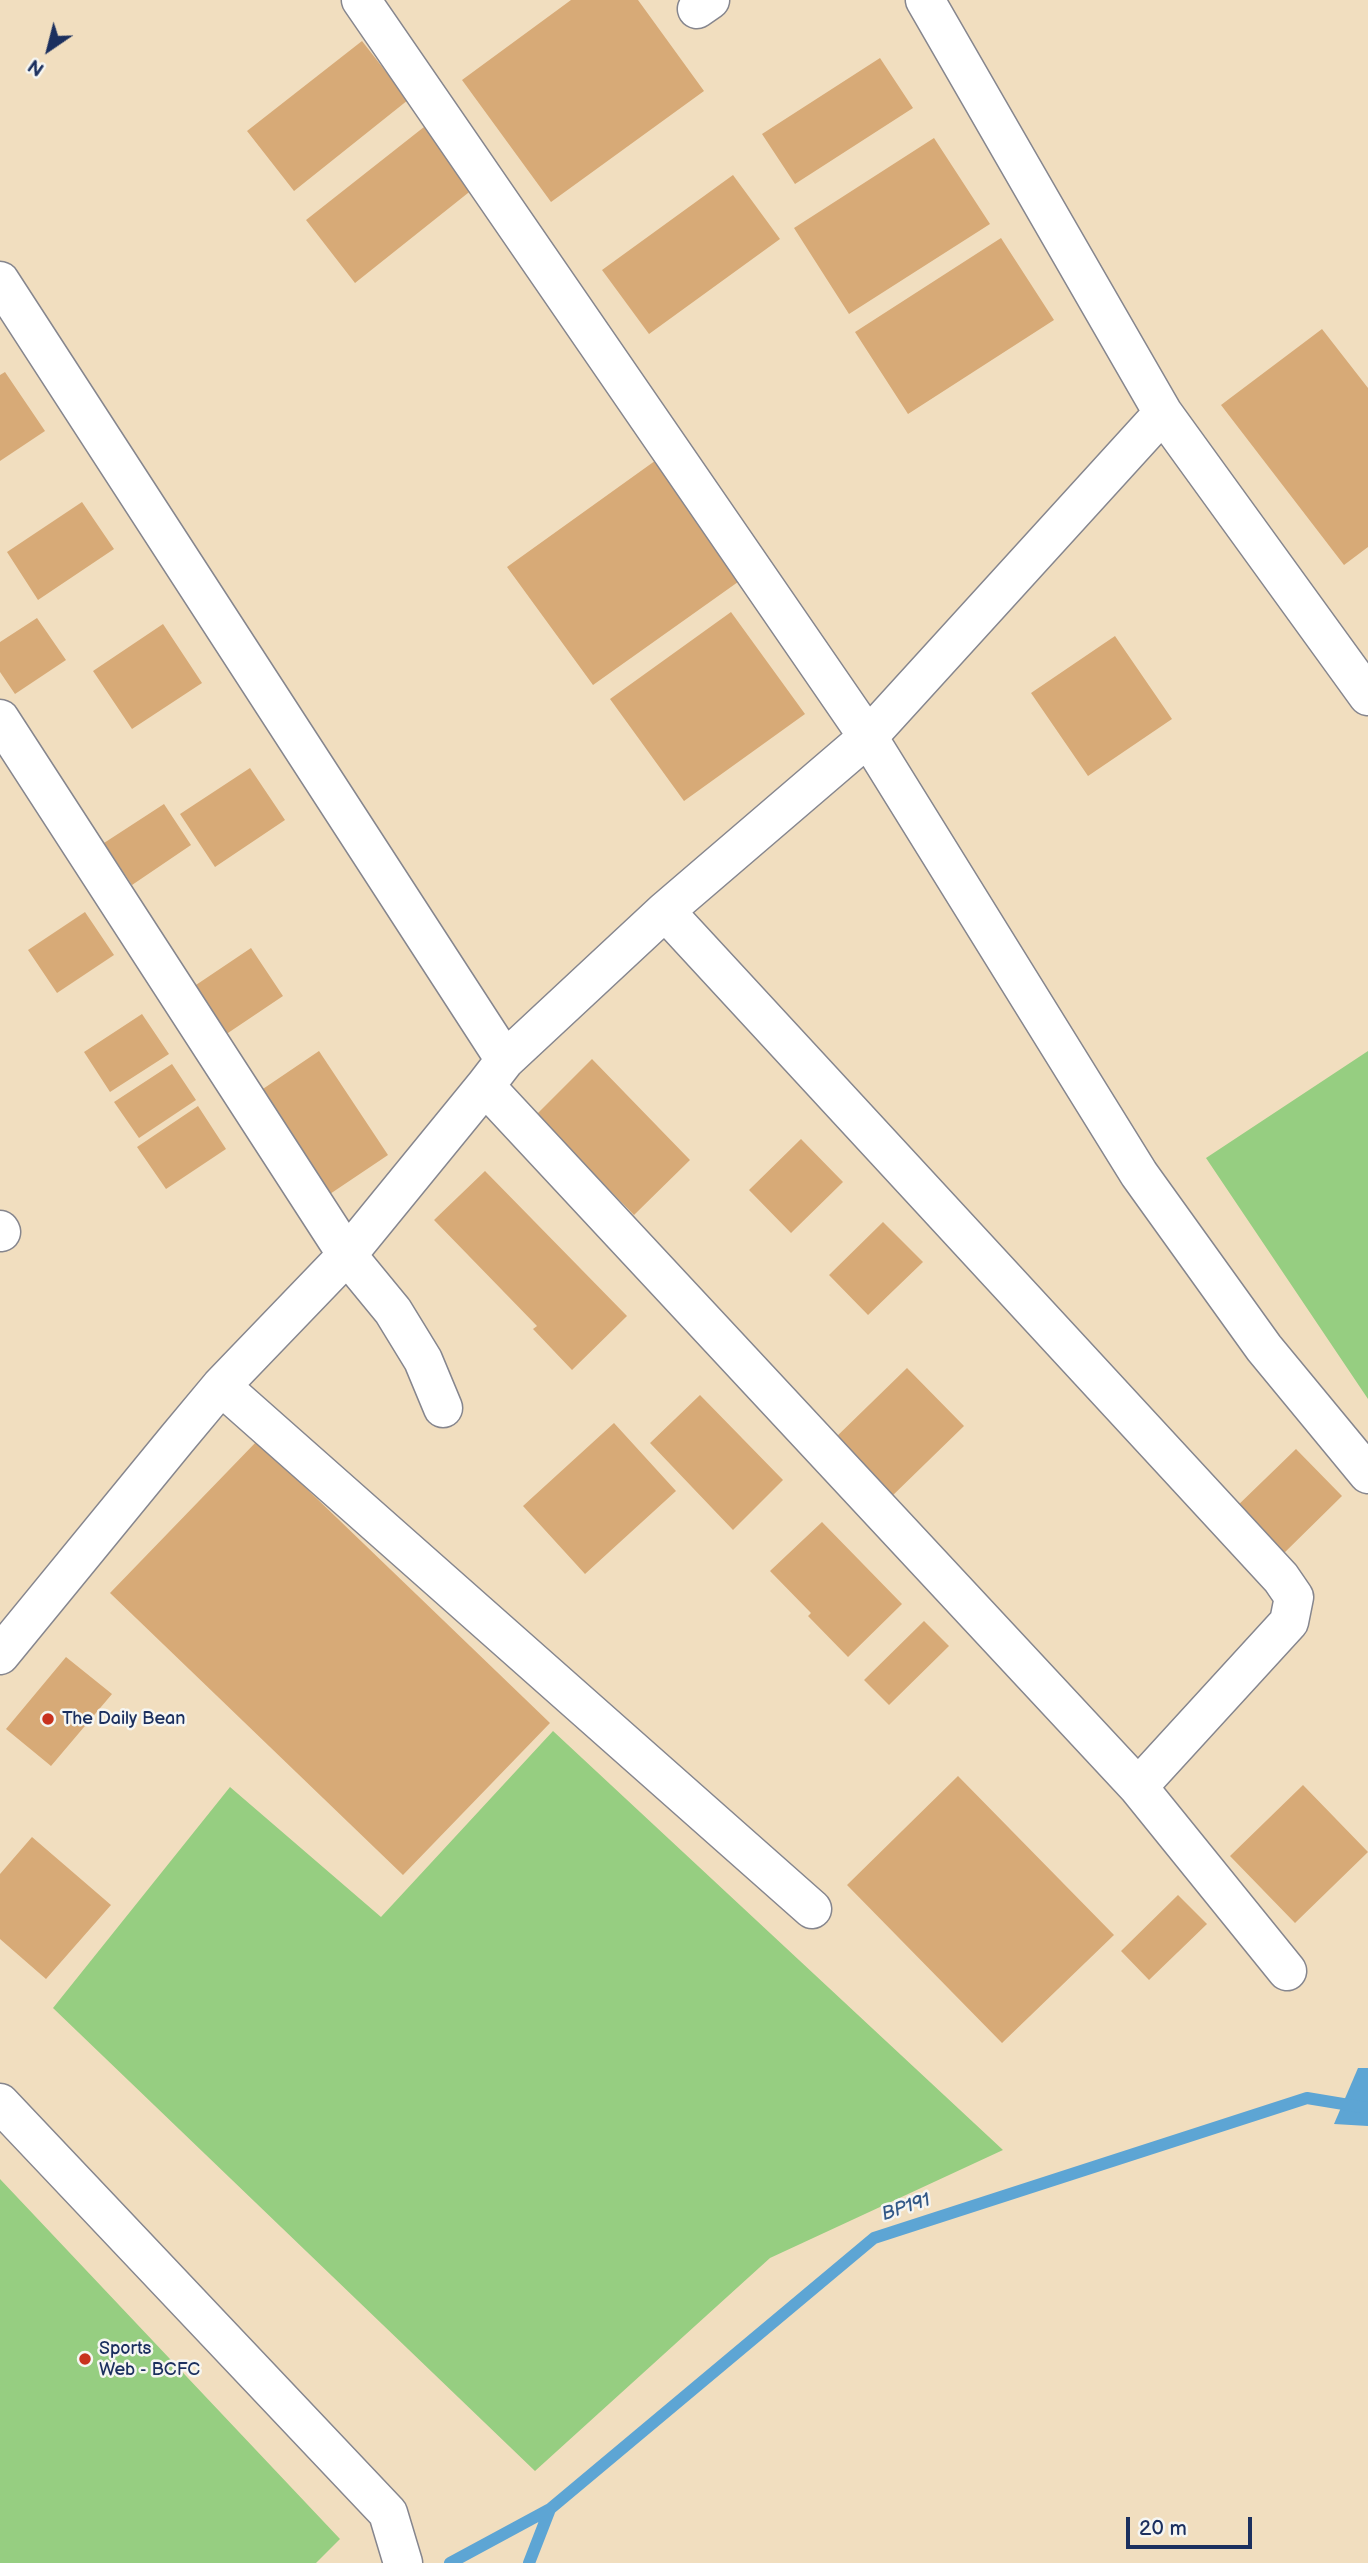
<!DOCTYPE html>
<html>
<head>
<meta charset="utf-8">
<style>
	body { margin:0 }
	#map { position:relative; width:1368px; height:2563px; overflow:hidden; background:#f1debf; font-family:"Balsamiq Sans",sans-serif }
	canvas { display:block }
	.north { position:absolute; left:14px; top:14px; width:70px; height:70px; -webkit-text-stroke:5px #f6f6f2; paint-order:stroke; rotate:215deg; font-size:19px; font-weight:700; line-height:28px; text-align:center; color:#1b2f5e }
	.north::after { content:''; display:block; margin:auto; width:24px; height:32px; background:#1b2f5e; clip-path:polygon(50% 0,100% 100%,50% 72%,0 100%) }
	.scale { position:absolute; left:1126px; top:2517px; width:126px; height:32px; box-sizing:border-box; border:4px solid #1b2f5e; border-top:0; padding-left:9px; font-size:21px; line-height:24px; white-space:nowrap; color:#1b2f5e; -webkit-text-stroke:5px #f6f6f2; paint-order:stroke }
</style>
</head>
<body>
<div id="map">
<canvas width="1368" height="2563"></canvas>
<div class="north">N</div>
<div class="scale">20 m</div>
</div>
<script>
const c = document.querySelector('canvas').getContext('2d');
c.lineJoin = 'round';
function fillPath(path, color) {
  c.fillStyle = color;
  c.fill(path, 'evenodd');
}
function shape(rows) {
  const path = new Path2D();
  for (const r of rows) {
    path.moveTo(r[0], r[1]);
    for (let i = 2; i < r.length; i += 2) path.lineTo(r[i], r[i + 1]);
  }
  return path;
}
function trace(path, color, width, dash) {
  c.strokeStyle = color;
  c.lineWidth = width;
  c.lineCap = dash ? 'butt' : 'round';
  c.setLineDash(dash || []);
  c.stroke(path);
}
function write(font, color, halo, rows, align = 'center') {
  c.font = font + ' "Balsamiq Sans",sans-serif';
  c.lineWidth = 5;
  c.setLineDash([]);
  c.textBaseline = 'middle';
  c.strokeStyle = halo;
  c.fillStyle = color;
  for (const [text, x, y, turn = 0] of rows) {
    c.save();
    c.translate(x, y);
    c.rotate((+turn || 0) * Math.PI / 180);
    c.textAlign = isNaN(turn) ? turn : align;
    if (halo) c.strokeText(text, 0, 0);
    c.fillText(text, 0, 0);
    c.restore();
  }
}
fillPath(shape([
	[1368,1051,1368,1399,1206,1158],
	[553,1731,1003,2150,770,2258,535,2471,53,2008,230,1787,381,1917],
	[0,2179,340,2539,316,2563,0,2563]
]), '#96ce81');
fillPath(shape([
	[1358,2068,1368,2068,1368,2126,1334,2124]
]), '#5da5d4');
trace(shape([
	[450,2563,550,2509],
	[529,2563,550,2509,874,2238,1307,2098,1368,2108]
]), '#5da5d4', 12);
fillPath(shape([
	[571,0,638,0,704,91,551,202,462,80],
	[362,41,408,100,294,191,247,131],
	[880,58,913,108,795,184,762,134],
	[424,127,473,189,355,283,306,220],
	[934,138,990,224,849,314,794,228],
	[733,175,780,239,649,334,602,270],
	[1001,238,1054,320,908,414,855,332],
	[1322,329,1368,388,1368,547,1344,565,1221,405],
	[5,372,45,431,0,461,0,375],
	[659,458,745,577,593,685,507,567],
	[82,502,114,549,38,600,7,552],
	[731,612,805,714,684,801,610,699],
	[37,618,66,660,15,694,0,672,0,642],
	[163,624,202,683,132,729,93,671],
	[1115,636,1172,719,1088,776,1031,693],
	[250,768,285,820,215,867,180,814],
	[164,804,191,845,132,885,104,843],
	[85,912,114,955,57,993,28,950],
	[251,948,283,996,222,1037,190,989],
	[142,1014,169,1054,110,1092,84,1052],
	[319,1051,388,1155,324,1198,254,1095],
	[592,1059,690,1160,634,1215,536,1115],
	[172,1064,196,1100,139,1138,114,1102],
	[198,1106,226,1149,166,1189,137,1147],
	[801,1139,843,1182,791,1233,749,1190],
	[485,1171,627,1316,572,1370,533,1329,537,1326,434,1220],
	[883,1222,923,1262,868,1315,829,1275],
	[907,1368,964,1426,889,1499,832,1441],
	[700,1395,783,1480,733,1530,650,1443],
	[614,1423,676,1491,585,1574,523,1506],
	[257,1441,550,1723,403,1875,110,1593],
	[1296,1449,1342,1496,1279,1558,1233,1510],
	[822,1522,902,1604,848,1657,808,1616,811,1613,770,1571],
	[924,1621,949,1646,889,1705,864,1680],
	[66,1657,112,1694,51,1766,6,1729],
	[958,1776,1114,1935,1002,2043,847,1885],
	[1303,1785,1368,1852,1295,1923,1230,1856],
	[32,1837,111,1905,46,1979,0,1939,0,1874],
	[1178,1895,1207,1924,1149,1980,1121,1951]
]), '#d7aa77');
const minor = shape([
	[361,0,868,737,1163,413],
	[925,0,1163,413,1368,696],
	[697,9,710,0],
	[0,281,505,1060],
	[0,719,347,1255,393,1311,423,1360,443,1408],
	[665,911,1281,1578,1294,1597,1289,1622,1138,1787],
	[485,1086,505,1060,665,911,868,737,1139,1174,1264,1348,1368,1474],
	[0,1230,1,1232],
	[221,1386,812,1909],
	[0,1655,176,1440,221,1386,347,1255,485,1086,1138,1787,1287,1971],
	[0,2103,388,2513,403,2563]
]);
trace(minor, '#86868e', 41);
trace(minor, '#fff', 38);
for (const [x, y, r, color] of [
	[48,1719,7,"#c8321e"],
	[85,2359,7,"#c8321e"]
]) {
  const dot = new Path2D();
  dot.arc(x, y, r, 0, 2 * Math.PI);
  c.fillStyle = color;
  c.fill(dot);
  trace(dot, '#f6f6f2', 2.5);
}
write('18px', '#1b2f5e', '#f6f6f2', [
	["The Daily Bean",62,1719],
	["Sports",99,2349],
	["Web - BCFC",99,2370]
], 'left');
write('italic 19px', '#325887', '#f6f6f2', [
	["BP191",906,2208,-18]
]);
</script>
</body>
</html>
